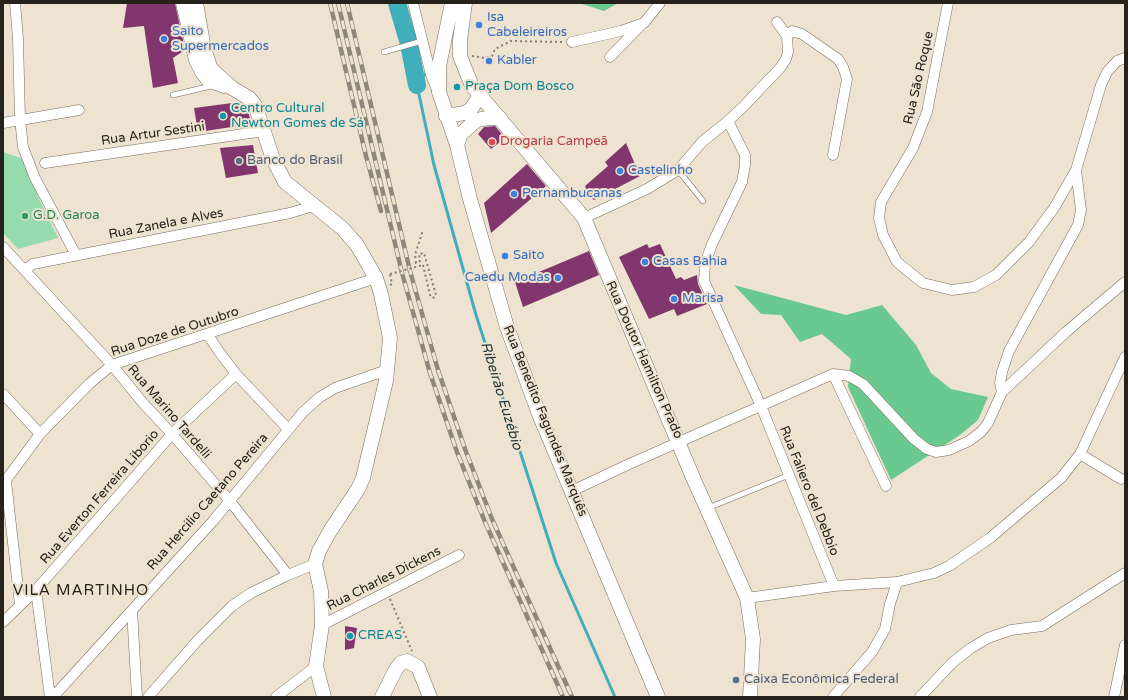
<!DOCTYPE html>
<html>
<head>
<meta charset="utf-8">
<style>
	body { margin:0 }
	#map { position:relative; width:1128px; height:700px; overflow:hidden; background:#eee3d1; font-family:"Varela Round",sans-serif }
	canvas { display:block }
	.frame { position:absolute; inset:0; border:4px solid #25211b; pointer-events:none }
</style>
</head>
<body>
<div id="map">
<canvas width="1128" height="700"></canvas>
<div class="frame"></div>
</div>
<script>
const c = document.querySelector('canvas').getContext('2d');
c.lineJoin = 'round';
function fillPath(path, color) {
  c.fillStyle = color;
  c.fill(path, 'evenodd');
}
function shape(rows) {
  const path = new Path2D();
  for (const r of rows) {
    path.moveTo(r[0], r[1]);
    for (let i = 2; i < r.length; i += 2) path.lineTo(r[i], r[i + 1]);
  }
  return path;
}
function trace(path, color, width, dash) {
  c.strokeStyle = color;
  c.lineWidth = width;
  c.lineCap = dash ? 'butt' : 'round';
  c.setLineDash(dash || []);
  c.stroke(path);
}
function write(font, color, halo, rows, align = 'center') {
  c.font = font + ' "Varela Round",sans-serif';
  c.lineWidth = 4;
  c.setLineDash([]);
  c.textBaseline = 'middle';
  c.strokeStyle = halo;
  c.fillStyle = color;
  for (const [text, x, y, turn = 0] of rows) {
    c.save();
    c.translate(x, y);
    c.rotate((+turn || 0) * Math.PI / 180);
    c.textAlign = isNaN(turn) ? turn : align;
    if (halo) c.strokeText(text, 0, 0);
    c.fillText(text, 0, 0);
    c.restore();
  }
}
fillPath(shape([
	[3,152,24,159,39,199,58,238,18,249,3,233]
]), '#95dbae');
fillPath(shape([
	[579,3,618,3,604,11],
	[734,285,846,315,882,305,916,345,931,373,951,389,988,397,978,420,960,435,891,480,848,387,851,359,822,334,800,342,781,315,761,314]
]), '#69c98f');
trace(shape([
	[425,74,417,85,434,165,476,315,556,563,615,697]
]), '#40afbb', 3);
trace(shape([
	[397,3,409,44,417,85]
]), '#40afbb', 18);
fillPath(shape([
	[127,3,175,3,185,50,173,58,178,83,153,88,144,26,123,28],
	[240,102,247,109,252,124,198,132,194,108],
	[495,126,505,138,491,149,478,134,484,127],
	[626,143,640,176,594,200,588,194,585,186,608,166,605,162],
	[253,145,258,173,226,178,220,148],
	[527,164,546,186,491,233,484,203],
	[647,244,649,248,660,244,676,279,681,277,684,280,697,275,698,284,707,304,677,316,674,309,649,319,619,257],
	[589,251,599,275,523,307,515,282],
	[345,626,357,628,354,648,345,650]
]), '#81366d');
const lane = shape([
	[384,52,422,41],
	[173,95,211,86],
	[678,170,703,201],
	[708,508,789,475]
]);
const street = shape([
	[15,3,18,39,20,119,23,147,35,178,76,255],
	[413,3,431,75,437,90],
	[948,3,927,112,913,148,881,202,879,218,883,235,897,262,923,283,952,290,974,287,996,275,1029,242,1054,208,1076,170,1101,85,1107,72,1117,61,1125,58],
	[787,36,792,31,802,34,838,59,843,67,847,79,833,155],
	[572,42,621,31,644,23,660,3],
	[610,57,642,24],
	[728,121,745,155,745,165,742,182,712,244,705,264,704,281,761,406,834,586],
	[3,123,79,110],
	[45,163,264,131],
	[584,218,647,189,678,170,702,142,728,121,743,107,780,68,786,59,788,52,787,36,777,22],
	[3,247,112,365,143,403,172,434,229,500,288,575],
	[25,270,33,264,290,213,313,206],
	[208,335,220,353,236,374,288,429],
	[833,374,849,376,863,384,914,439,927,449,936,452,949,450,969,441,981,432,988,423,1002,392,1066,332,1125,282],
	[833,374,886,486],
	[1002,392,1000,383,1002,372,1009,351,1078,225,1081,210,1076,170],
	[3,394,40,434],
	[1080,454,1121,479],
	[6,481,20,605],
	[3,484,40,434,89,384,112,365,376,278],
	[572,491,627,465,833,374],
	[36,590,50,697],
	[747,598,834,586,897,582,934,573,949,566,990,538,1061,478,1080,454,1125,357],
	[132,610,137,697],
	[3,622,36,590,172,434,236,374],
	[322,625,459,555],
	[53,697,213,521,303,412,320,397,335,388,387,370],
	[148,697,197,641,232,606,251,593,288,575,315,564],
	[276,697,316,666],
	[833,697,872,652,885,629,890,604,897,582],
	[920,697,952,663,971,648,988,638,1011,630,1042,626,1125,573],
	[1114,697,1125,645]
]);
const secondary = shape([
	[183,3,196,60,202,72,208,80,224,86],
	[196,3,204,49,211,69,232,88,249,98,255,105,273,159,285,182,342,228,357,245,376,278,381,294,390,338,386,381,363,478,358,489,330,531,319,551,315,564,321,591,322,625,316,666,324,697],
	[452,3,439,66,439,92,457,145,470,199,507,327,539,414,658,697],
	[465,3,460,40,460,56,472,86,584,218,694,480,747,598,753,639,750,697],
	[446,116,465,113,471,109,480,96],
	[457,145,461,134,472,124,477,120,488,118,500,118],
	[382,697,396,669,401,663,407,661,418,667,430,697]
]);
trace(lane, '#766c5d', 6);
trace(street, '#766c5d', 11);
trace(secondary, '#766c5d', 15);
trace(shape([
	[472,56,485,58,492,56,495,49,511,41,562,42],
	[423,265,430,295,432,298,435,297,436,295,424,253,419,254,420,261,416,263,415,255,423,230],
	[390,285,392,284,390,274],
	[390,599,412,651]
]), '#857e72', 2, [2, 3]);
trace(lane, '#fff', 5);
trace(street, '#fff', 10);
trace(secondary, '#fff', 14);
const rail = shape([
	[330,3,366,156,381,211],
	[338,3,402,273,430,373,457,452,485,522,563,697],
	[347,3,410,271,438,370,465,449,492,519,572,697]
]);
trace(rail, '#8f877b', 4.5);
trace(rail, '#eee3d1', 3, [9]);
trace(shape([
	[390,274,423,265]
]), '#857e72', 2, [2, 3]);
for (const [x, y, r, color] of [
	[479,25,4,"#3f7fe0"],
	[164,39,4,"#3f7fe0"],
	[489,61,4,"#3f7fe0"],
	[457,87,4,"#0f9aa8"],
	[223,116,4,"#0f9aa8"],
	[492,142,4,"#e0444e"],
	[239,161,4,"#5c6f8a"],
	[620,171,4,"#3f7fe0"],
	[514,194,4,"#3f7fe0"],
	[25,216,4,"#2e9e5b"],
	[505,256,4,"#3f7fe0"],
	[645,262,4,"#3f7fe0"],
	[558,278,4,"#3f7fe0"],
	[674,299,4,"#3f7fe0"],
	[350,636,4,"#0f9aa8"],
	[736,680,4,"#5c6f8a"]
]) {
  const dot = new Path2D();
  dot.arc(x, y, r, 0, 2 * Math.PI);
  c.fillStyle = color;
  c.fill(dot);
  trace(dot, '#eee3d1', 1.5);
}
write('13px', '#366cbe', '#eee3d1', [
	["Isa",487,18],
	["Cabeleireiros",487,33],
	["Saito",172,32],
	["Supermercados",172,47],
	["Kabler",497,61],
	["Castelinho",628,171],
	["Pernambucanas",522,194],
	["Saito",513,256],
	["Casas Bahia",653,262],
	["Caedu Modas",550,278,"right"],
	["Marisa",682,299]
], 'left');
write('13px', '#25211b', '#eee3d1', [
	["Rua São Roque",919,78,-77],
	["Rua Artur Sestini",153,134,-8],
	["Rua Zanela e Alves",166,224,-11],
	["Rua Doze de Outubro",175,332,-18],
	["Rua Doutor Hamilton Prado",644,360,66],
	["Rua Marino Tardelli",169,412,49],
	["Rua Benedito Fagundes Marquês",545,421,68],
	["Rua Faliero del Debbio",809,491,68],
	["Rua Everton Ferreira Liborio",100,497,-49],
	["Rua Hercilio Caetano Pereira",208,502,-49],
	["Rua Charles Dickens",384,579,-27]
]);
write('13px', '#0d838f', '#eee3d1', [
	["Praça Dom Bosco",465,87],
	["Centro Cultural",231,109],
	["Newton Gomes de Sá",231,124],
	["CREAS",358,636]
], 'left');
write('13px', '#be3a42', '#eee3d1', [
	["Drogaria Campeã",500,142]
], 'left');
write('13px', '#4e5e75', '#eee3d1', [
	["Banco do Brasil",247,161],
	["Caixa Econômica Federal",744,680]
], 'left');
write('13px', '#27864d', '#eee3d1', [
	["G.D. Garoa",33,216]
], 'left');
write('italic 14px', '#1d3639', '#eee3d1', [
	["Ribeirão Euzébio",501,396,73]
]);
c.letterSpacing = '1px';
write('15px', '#25211b', '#eee3d1', [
	["VILA MARTINHO",81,591]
]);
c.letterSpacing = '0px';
</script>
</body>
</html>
